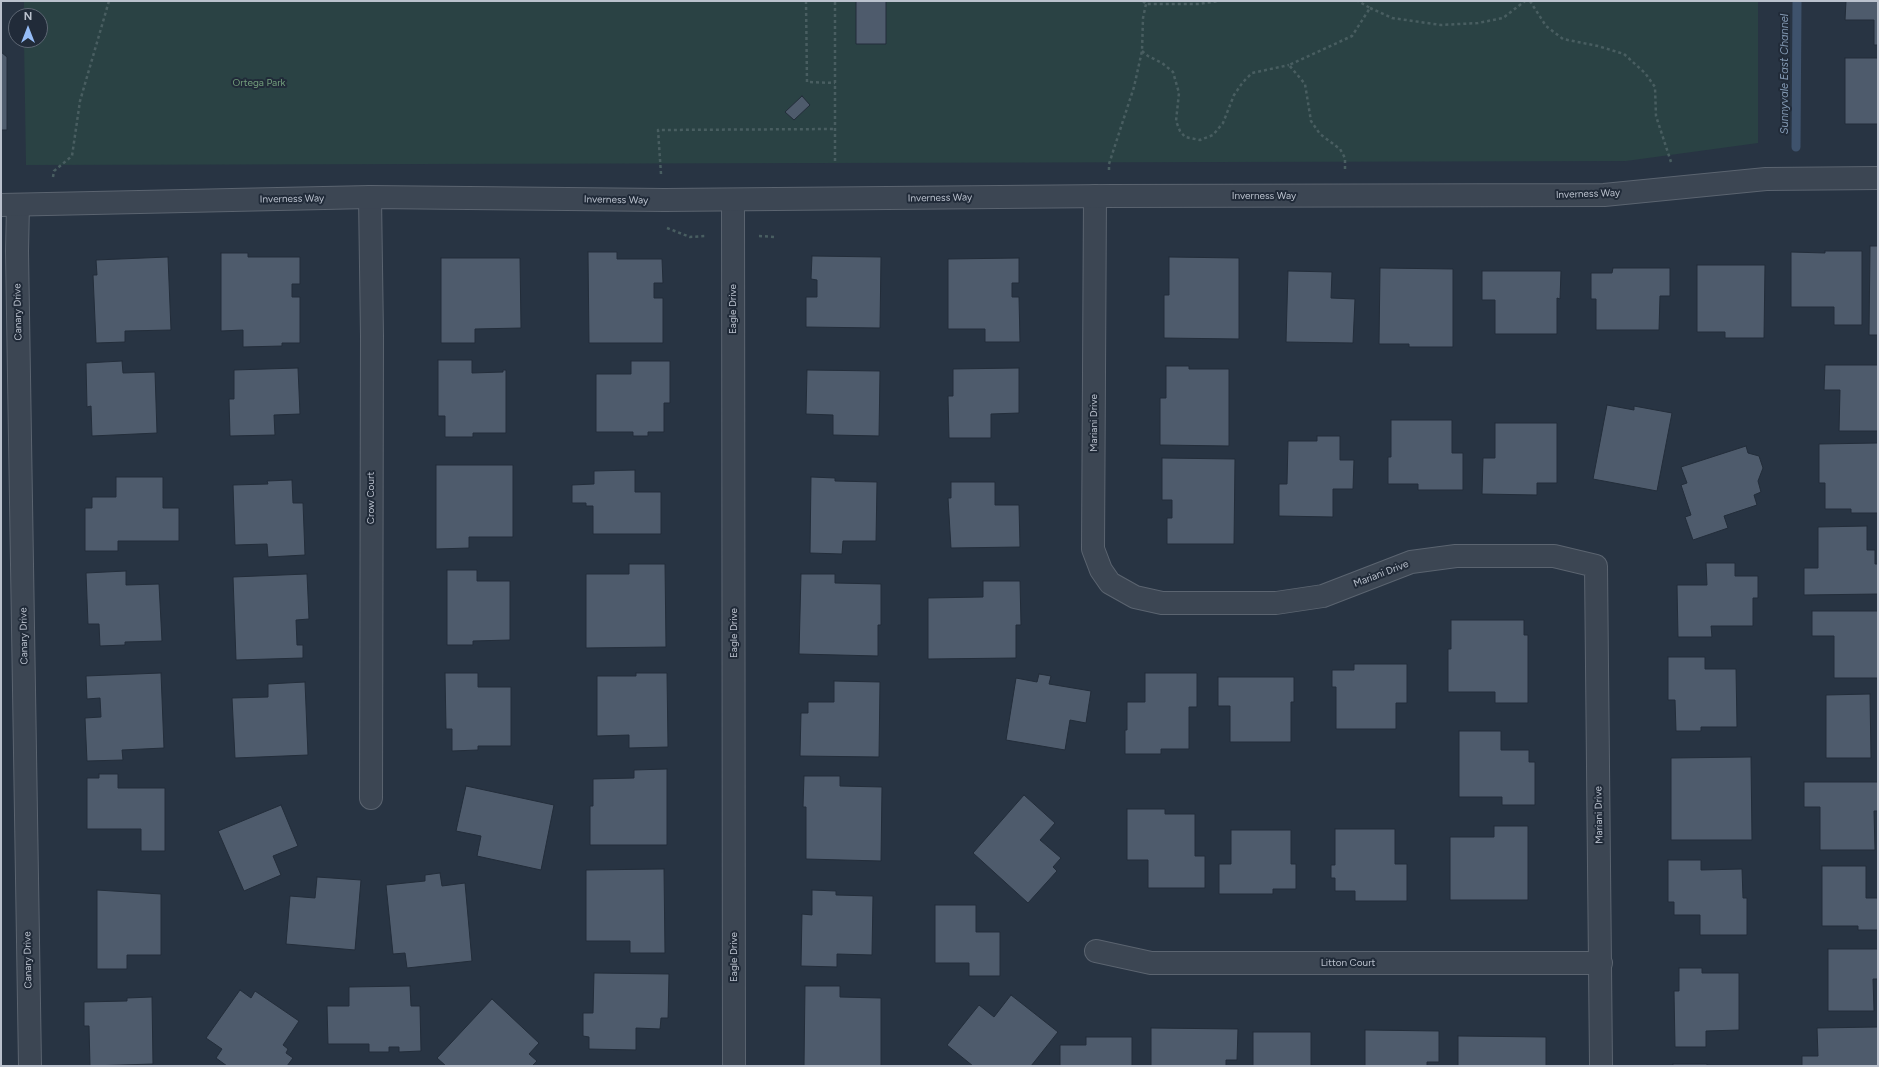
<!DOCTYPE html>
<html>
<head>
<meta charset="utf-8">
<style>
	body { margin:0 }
	#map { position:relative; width:1879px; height:1067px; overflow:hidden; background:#283443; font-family:Figtree,sans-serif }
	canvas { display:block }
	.frame { position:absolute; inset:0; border:2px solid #bac1cd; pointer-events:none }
	.north { position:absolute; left:8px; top:8px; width:40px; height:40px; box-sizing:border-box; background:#212b39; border:1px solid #5e6774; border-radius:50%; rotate:0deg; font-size:11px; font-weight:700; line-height:16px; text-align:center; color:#bac1cd }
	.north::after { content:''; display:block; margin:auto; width:14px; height:18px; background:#95bcf6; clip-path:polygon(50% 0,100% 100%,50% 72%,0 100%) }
</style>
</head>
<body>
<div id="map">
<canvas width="1879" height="1067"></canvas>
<div class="frame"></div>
<div class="north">N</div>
</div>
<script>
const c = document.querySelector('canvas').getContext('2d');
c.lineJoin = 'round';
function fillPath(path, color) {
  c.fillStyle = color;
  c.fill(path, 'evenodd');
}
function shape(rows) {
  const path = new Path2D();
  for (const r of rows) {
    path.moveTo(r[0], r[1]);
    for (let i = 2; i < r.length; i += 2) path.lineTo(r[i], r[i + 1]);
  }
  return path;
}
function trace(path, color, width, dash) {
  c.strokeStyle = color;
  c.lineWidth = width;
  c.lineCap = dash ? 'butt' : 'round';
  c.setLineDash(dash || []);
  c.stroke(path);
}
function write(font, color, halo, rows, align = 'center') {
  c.font = font + ' Figtree,sans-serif';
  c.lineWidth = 4;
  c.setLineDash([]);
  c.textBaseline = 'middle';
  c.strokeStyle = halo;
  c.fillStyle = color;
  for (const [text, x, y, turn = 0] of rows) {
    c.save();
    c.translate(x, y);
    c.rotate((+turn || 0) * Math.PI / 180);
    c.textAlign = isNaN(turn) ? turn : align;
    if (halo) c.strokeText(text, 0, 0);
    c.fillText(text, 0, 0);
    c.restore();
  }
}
fillPath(shape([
	[24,1,1758,1,1758,143,1626,161,26,165,24,40,40,40,40,16,24,16]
]), '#2a4244');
trace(shape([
	[1796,147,1797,1]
]), '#3e526c', 9);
const building = shape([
	[856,1,886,1,886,44,856,44,856,1],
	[1846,1,1878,1,1878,45,1874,45,1874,20,1845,20,1846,1],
	[1,52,7,57,7,130,1,130,1,52],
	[1845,58,1878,58,1878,124,1845,124,1845,58],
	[802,96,810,105,794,120,785,112,802,96],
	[1870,246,1878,246,1878,335,1869,335,1870,246],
	[1825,251,1862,251,1862,325,1834,325,1834,307,1791,307,1791,252,1825,253,1825,251],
	[588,252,617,252,617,259,662,259,663,283,654,283,654,298,663,298,663,343,589,343,588,252],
	[221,253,248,253,248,257,300,257,300,284,292,284,292,297,300,297,300,343,282,343,282,346,243,347,243,330,221,331,221,253],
	[812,256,881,257,880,328,806,327,806,297,817,297,817,280,811,279,812,256],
	[168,257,171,330,125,331,125,342,96,343,93,275,97,275,96,260,168,257],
	[1169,257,1239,258,1239,339,1164,338,1164,295,1169,295,1169,257],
	[441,258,520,258,521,328,475,329,475,343,441,343,441,258],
	[1019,258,1019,283,1012,283,1012,297,1019,297,1020,342,985,342,985,329,948,329,948,259,1019,258],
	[1697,265,1765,265,1764,338,1725,338,1725,332,1697,332,1697,265],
	[1380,268,1453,269,1453,347,1409,347,1409,344,1379,344,1380,268],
	[1613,268,1670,268,1670,296,1660,296,1659,330,1596,330,1596,299,1591,299,1591,273,1612,273,1613,268],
	[1288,271,1332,272,1331,298,1355,299,1353,343,1286,342,1288,271],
	[1482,271,1561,271,1560,299,1557,298,1557,334,1495,334,1495,300,1482,300,1482,271],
	[438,360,472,360,472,373,503,372,503,370,506,370,506,433,473,433,473,437,445,437,445,416,438,416,438,360],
	[122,361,123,373,155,372,157,433,92,436,91,406,87,407,86,363,122,361],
	[631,361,670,361,670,403,664,403,664,432,648,432,648,436,633,436,633,432,596,432,596,374,631,374,631,361],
	[1825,365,1878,365,1878,431,1839,431,1840,390,1824,390,1825,365],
	[1166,366,1189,366,1189,369,1229,369,1229,446,1160,445,1160,398,1166,398,1166,366],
	[298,368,300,414,274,415,275,435,230,436,229,399,234,399,234,370,298,368],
	[1019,368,1019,413,991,414,991,438,949,438,948,396,953,396,953,369,1019,368],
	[807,370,880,371,879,436,833,435,833,415,806,414,807,370],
	[1607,405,1634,410,1634,406,1672,413,1657,491,1593,479,1607,405],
	[1391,420,1452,420,1452,453,1463,453,1463,490,1418,490,1418,484,1388,484,1388,457,1391,457,1391,420],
	[1495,423,1557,423,1557,483,1537,483,1537,495,1482,494,1483,458,1495,458,1495,423],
	[1317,436,1340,436,1340,460,1354,460,1353,489,1333,489,1333,517,1279,516,1279,484,1287,484,1288,441,1317,441,1317,436],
	[1878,443,1878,513,1851,513,1851,509,1825,509,1825,483,1819,483,1819,444,1878,443],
	[1746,446,1748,453,1759,456,1763,468,1758,481,1761,492,1754,495,1757,505,1724,516,1728,528,1693,540,1685,517,1691,515,1681,485,1687,483,1681,467,1746,446],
	[1162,458,1235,459,1234,544,1167,544,1167,518,1172,518,1172,500,1162,500,1162,458],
	[436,465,513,465,513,537,469,537,469,548,436,549,436,465],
	[635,470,635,492,661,492,661,534,593,534,593,506,586,506,586,503,572,503,572,485,594,484,594,471,635,470],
	[116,477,163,477,163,508,179,508,179,541,118,541,118,551,85,551,85,508,92,508,92,497,116,497,116,477],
	[811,477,835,478,835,481,877,482,876,541,843,541,842,554,810,553,811,477],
	[292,480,293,503,303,503,305,555,268,557,267,544,235,545,233,485,268,484,267,481,292,480],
	[951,482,995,482,995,505,1019,505,1020,547,951,548,948,498,951,498,951,482],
	[1867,526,1867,550,1875,550,1875,564,1878,564,1878,594,1804,595,1804,568,1818,568,1818,527,1867,526],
	[1706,563,1735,563,1735,576,1758,576,1758,598,1753,598,1753,626,1711,626,1712,637,1678,637,1677,585,1707,585,1706,563],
	[629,564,665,564,666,647,586,648,586,574,629,574,629,564],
	[447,570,477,570,477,581,510,581,510,640,473,641,473,645,447,645,447,570],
	[126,571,126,585,159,584,162,641,125,642,125,645,100,646,99,624,88,624,86,573,126,571],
	[307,574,309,619,296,620,297,645,303,645,303,658,236,660,233,577,307,574],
	[801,574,835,574,835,583,881,584,881,625,878,625,878,656,799,654,801,574],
	[983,581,1020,581,1021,625,1016,625,1016,658,928,659,928,598,983,597,983,581],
	[1812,611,1878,611,1878,678,1834,678,1834,636,1812,636,1812,611],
	[1451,620,1524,620,1524,635,1528,635,1528,703,1495,703,1495,692,1448,692,1448,649,1451,649,1451,620],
	[1668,657,1705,657,1705,669,1736,669,1737,727,1701,727,1701,731,1676,731,1675,700,1668,700,1668,657],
	[1354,664,1407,664,1407,703,1396,703,1396,729,1336,729,1336,687,1332,687,1332,670,1354,670,1354,664],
	[161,673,164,748,122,750,123,760,87,761,85,718,101,717,100,698,87,699,86,676,161,673],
	[445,673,478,673,478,687,511,687,511,746,478,746,478,750,452,751,452,729,446,729,445,673],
	[636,673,667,673,668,747,629,748,629,735,597,736,597,676,636,676,636,673],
	[1145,673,1197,673,1197,707,1189,707,1189,749,1161,749,1161,754,1125,754,1125,730,1127,730,1127,702,1145,702,1145,673],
	[1039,674,1051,676,1049,684,1091,691,1086,723,1070,720,1065,750,1006,740,1016,678,1037,682,1039,674],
	[1218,677,1294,677,1294,702,1291,702,1291,742,1230,742,1230,706,1218,706,1218,677],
	[834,681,880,682,879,757,800,756,801,713,808,713,808,702,834,702,834,681],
	[305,682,308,755,235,758,232,698,268,697,268,684,305,682],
	[1870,694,1871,758,1826,758,1826,695,1870,694],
	[1459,731,1501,731,1501,750,1529,750,1529,762,1535,762,1535,805,1502,805,1502,797,1459,797,1459,731],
	[1751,757,1752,840,1671,840,1671,758,1751,757],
	[667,769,667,845,590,845,590,806,593,806,593,779,634,778,634,770,667,769],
	[99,774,118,774,118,788,165,788,165,851,141,851,141,829,87,829,87,778,99,778,99,774],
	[804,776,840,776,840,786,882,787,881,861,806,859,806,807,803,807,804,776],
	[1804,782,1878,782,1878,811,1874,811,1875,850,1820,850,1820,807,1804,807,1804,782],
	[466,786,554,805,541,870,477,856,481,836,456,831,466,786],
	[1024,795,1055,823,1040,840,1061,858,1053,867,1057,871,1028,903,973,853,1024,795],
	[281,805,298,846,273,856,281,875,244,891,218,831,281,805],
	[1127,809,1165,809,1165,814,1195,814,1195,856,1205,856,1205,888,1148,888,1148,860,1127,860,1127,809],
	[1494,826,1528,826,1528,900,1450,900,1450,837,1494,837,1494,826],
	[1335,829,1395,829,1395,864,1407,864,1407,901,1355,901,1355,891,1335,891,1335,878,1331,878,1331,865,1335,865,1335,829],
	[1231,830,1291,830,1291,864,1296,864,1296,889,1273,889,1273,894,1219,894,1219,864,1231,864,1231,830],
	[1668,860,1701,860,1701,870,1742,869,1743,898,1747,898,1747,935,1700,935,1700,915,1674,915,1674,902,1668,902,1668,860],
	[1822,866,1866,866,1866,898,1878,898,1878,930,1858,930,1858,926,1822,926,1822,866],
	[664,869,665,953,630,953,630,941,586,941,586,870,664,869],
	[440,873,442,886,465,883,472,961,407,968,405,953,393,954,386,885,425,881,425,875,440,873],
	[317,877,361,880,355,950,286,944,290,896,315,898,317,877],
	[97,890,161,894,161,955,127,955,127,969,97,969,97,890],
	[812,890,836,891,836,895,873,896,872,955,837,954,837,967,801,966,802,914,812,915,812,890],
	[935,905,976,905,976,932,1000,932,1000,976,969,976,969,963,935,963,935,905],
	[1828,949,1878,949,1878,979,1873,979,1874,1011,1828,1011,1828,949],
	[1679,968,1702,968,1702,973,1739,973,1739,1030,1706,1031,1706,1047,1675,1047,1674,991,1679,991,1679,968],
	[594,973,669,974,668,1018,661,1018,660,1029,636,1028,636,1050,589,1049,589,1037,583,1036,583,1013,593,1013,594,973],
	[410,986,411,1006,420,1006,421,1051,399,1052,399,1047,389,1047,389,1052,369,1052,369,1044,328,1044,327,1006,349,1006,349,987,410,986],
	[805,986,840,986,840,997,881,998,881,1066,804,1066,805,986],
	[240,990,251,998,255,991,299,1021,283,1045,288,1049,286,1053,293,1058,287,1066,227,1066,216,1058,222,1049,206,1038,240,990],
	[1011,995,1058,1032,1031,1066,973,1066,947,1045,979,1005,994,1017,1011,995],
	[152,997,153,1064,90,1066,89,1026,84,1026,84,1002,127,1001,127,998,152,997],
	[492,999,539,1043,529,1054,537,1061,532,1066,446,1066,437,1058,492,999],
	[1878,1027,1878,1066,1802,1066,1802,1056,1818,1056,1817,1028,1878,1027],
	[1151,1028,1238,1029,1237,1060,1226,1060,1226,1066,1151,1066,1151,1028],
	[1365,1030,1439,1031,1439,1062,1427,1062,1427,1066,1365,1066,1365,1030],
	[1253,1032,1311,1032,1311,1065,1330,1066,1253,1066,1253,1032],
	[1458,1036,1546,1037,1546,1066,1458,1066,1458,1036],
	[1086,1037,1132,1037,1132,1066,1060,1066,1060,1045,1086,1045,1086,1037],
	[1673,1064,1707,1064,1707,1066,1673,1066,1673,1064]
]);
fillPath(building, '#4e5b6c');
trace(building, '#232d3a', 1);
const minor = shape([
	[1095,196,1093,549,1101,570,1110,583,1135,597,1162,603,1276,603,1323,596,1411,562,1456,556,1554,556,1596,566,1601,1066],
	[370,197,372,336,371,798],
	[733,200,734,1066],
	[18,205,17,251,30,1066],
	[1096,951,1151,963,1601,963]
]);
const tertiary = shape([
	[1,205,370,197,665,200,1110,196,1604,195,1766,179,1878,178]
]);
trace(minor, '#5b6470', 24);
trace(tertiary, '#5b6470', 24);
trace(shape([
	[806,1,807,82,835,83],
	[1143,1,1146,4,1199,4,1218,1],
	[1530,1,1546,26,1563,39,1598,46,1624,54,1645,73,1655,87,1656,116,1671,162],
	[1370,8,1392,18,1441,25,1478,23,1503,18,1525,1],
	[1142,51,1148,56,1162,63,1173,72,1179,93,1176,121,1180,131,1185,137,1200,140,1213,135,1223,123,1234,95,1243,82,1252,73,1289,65],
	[835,161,835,1],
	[1345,169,1345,158,1340,149,1320,134,1311,121,1305,84,1289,65,1352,36,1370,8,1358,1],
	[1109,170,1109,164,1134,87,1142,51,1143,18,1146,4],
	[661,174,658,130,835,129],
	[53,177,54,171,72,156,80,101,109,1],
	[667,228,690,237,706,236],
	[759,236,776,237]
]), '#495e61', 2.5, [3, 3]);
trace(minor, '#3c4653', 22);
trace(tertiary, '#3c4653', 22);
write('10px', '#729d7b', '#212b39', [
	["Ortega Park",259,83]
]);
write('10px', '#bac1cd', '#212b39', [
	["Inverness Way",1588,194,-2],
	["Inverness Way",1264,196],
	["Inverness Way",940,198,-1],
	["Inverness Way",292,199,-1],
	["Inverness Way",616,200,1],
	["Eagle Drive",733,309,-90],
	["Canary Drive",18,312,-91],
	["Mariani Drive",1094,423,-90],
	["Crow Court",371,498,-90],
	["Mariani Drive",1381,574,-21],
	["Eagle Drive",734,633,-90],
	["Canary Drive",24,636,-91],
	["Mariani Drive",1599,815,-91],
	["Eagle Drive",734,957,-90],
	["Canary Drive",28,960,-91],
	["Litton Court",1348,963]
]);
write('italic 11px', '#8298b2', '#212b39', [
	["Sunnyvale East Channel",1785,74,-90]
]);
</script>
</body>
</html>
